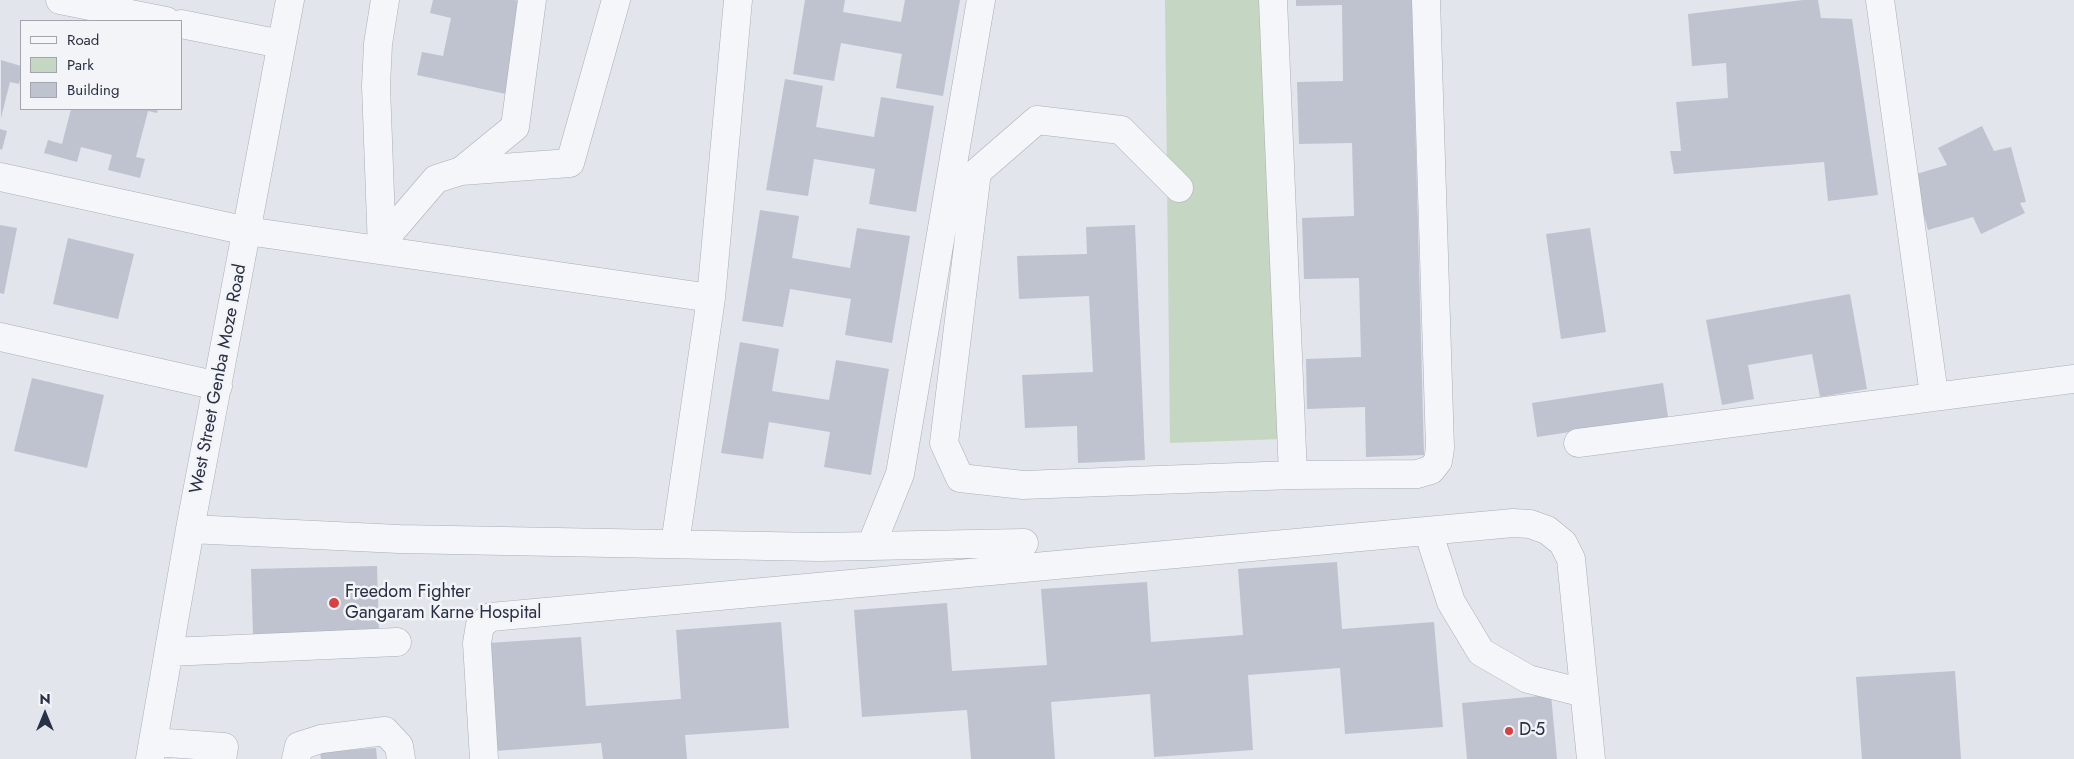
<!DOCTYPE html>
<html>
<head>
<meta charset="utf-8">
<style>
	body { margin:0 }
	#map { position:relative; width:2074px; height:759px; overflow:hidden; background:#e2e5eb; font-family:Jost,sans-serif }
	canvas { display:block }
	.legend { position:absolute; left:20px; top:20px; width:162px; height:90px; box-sizing:border-box; background:#f2f4f8; border:1px solid #a2a5b0; margin:0; padding:6px 9px; list-style:none; font-size:15px; color:#292f45 }
	.legend li { display:flex; align-items:center; gap:10px; height:25px }
	.legend b { width:25px; border:1px solid #a2a5b0 }
	.north { position:absolute; left:20px; top:689px; width:50px; height:50px; -webkit-text-stroke:4px #f2f4f8; paint-order:stroke; rotate:0deg; font-size:14px; font-weight:700; line-height:20px; text-align:center; color:#292f45 }
	.north::after { content:''; display:block; margin:auto; width:18px; height:22px; background:#292f45; clip-path:polygon(50% 0,100% 100%,50% 72%,0 100%) }
</style>
</head>
<body>
<div id="map">
<canvas width="2074" height="759"></canvas>
<ul class="legend">
<li><b style="height:6px;background:#f5f6f9"></b>Road</li>
<li><b style="height:14px;background:#c5d6c3"></b>Park</li>
<li><b style="height:14px;background:#bfc3cf"></b>Building</li>
</ul>
<div class="north">N</div>
</div>
<script>
const c = document.querySelector('canvas').getContext('2d');
c.lineJoin = 'round';
function fillPath(path, color) {
  c.fillStyle = color;
  c.fill(path, 'evenodd');
}
function shape(rows) {
  const path = new Path2D();
  for (const r of rows) {
    path.moveTo(r[0], r[1]);
    for (let i = 2; i < r.length; i += 2) path.lineTo(r[i], r[i + 1]);
  }
  return path;
}
function trace(path, color, width, dash) {
  c.strokeStyle = color;
  c.lineWidth = width;
  c.lineCap = dash ? 'butt' : 'round';
  c.setLineDash(dash || []);
  c.stroke(path);
}
function write(font, color, halo, rows, align = 'center') {
  c.font = font + ' Jost,sans-serif';
  c.lineWidth = 5;
  c.setLineDash([]);
  c.textBaseline = 'middle';
  c.strokeStyle = halo;
  c.fillStyle = color;
  for (const [text, x, y, turn = 0] of rows) {
    c.save();
    c.translate(x, y);
    c.rotate((+turn || 0) * Math.PI / 180);
    c.textAlign = isNaN(turn) ? turn : align;
    if (halo) c.strokeText(text, 0, 0);
    c.fillText(text, 0, 0);
    c.restore();
  }
}
fillPath(shape([
	[1165,0,1266,0,1282,439,1170,443]
]), '#c5d6c3');
fillPath(shape([
	[433,0,514,0,525,2,506,94,417,75,422,52,443,56,451,18,430,13],
	[805,0,845,0,843,12,901,22,905,0,960,0,943,96,896,88,902,54,841,43,834,81,793,74],
	[1296,0,1412,0,1424,455,1366,457,1365,407,1307,409,1306,359,1361,357,1359,278,1304,279,1302,218,1354,216,1352,143,1299,144,1297,82,1343,81,1342,5,1296,6],
	[1803,0,1818,0,1821,18,1852,19,1878,195,1828,201,1824,162,1674,174,1670,151,1681,151,1676,102,1728,98,1726,63,1692,66,1688,14],
	[1,60,21,66,21,75,19,84,10,82,1,118],
	[785,79,823,86,816,127,874,137,881,97,934,106,916,212,869,204,875,169,814,159,808,196,766,190],
	[71,109,158,109,157,113,148,111,136,157,145,159,140,178,108,170,112,155,81,147,77,162,44,153,48,140,62,144],
	[1982,126,1994,151,2011,147,2026,202,2020,203,2025,213,1981,234,1973,217,1928,230,1913,175,1947,165,1938,148],
	[0,129,7,131,2,150,0,149],
	[760,210,799,216,792,258,850,268,857,228,910,236,892,343,845,335,851,299,790,289,783,327,742,321],
	[0,225,17,228,4,294,0,293],
	[1135,225,1145,460,1078,463,1077,426,1025,428,1022,375,1093,372,1089,296,1019,299,1017,256,1087,254,1086,227],
	[1590,228,1606,332,1561,339,1546,234],
	[68,238,134,254,118,319,53,304],
	[1850,294,1867,389,1820,397,1812,354,1748,365,1754,399,1722,405,1706,320],
	[740,342,779,349,772,391,829,400,836,360,889,369,871,475,824,467,830,432,769,422,763,459,721,453],
	[32,378,104,395,87,468,14,451],
	[1663,383,1668,417,1537,437,1532,403],
	[1337,562,1342,629,1434,622,1443,727,1345,734,1340,668,1248,675,1253,750,1154,757,1150,694,1051,702,1055,759,971,759,967,710,862,717,854,610,947,603,952,671,1047,665,1041,589,1147,582,1151,642,1243,635,1238,569],
	[377,566,379,631,253,634,251,569],
	[781,622,789,728,685,735,687,759,603,759,601,743,496,751,488,643,581,637,586,706,681,699,676,630],
	[1955,671,1961,759,1862,759,1856,677],
	[1551,695,1557,759,1467,759,1462,703],
	[376,748,377,759,321,759,320,752]
]), '#bfc3cf');
const minor = shape([
	[60,0,166,21],
	[1273,0,1293,475,1417,474,1431,470,1438,461,1440,448,1426,0],
	[1880,0,1934,395],
	[181,24,281,44],
	[461,171,515,127,532,0],
	[0,177,247,231,711,298],
	[1179,188,1121,130,1037,120,977,172,944,443,960,478,1023,485,1293,475],
	[382,242,436,179,461,171,570,163,616,0],
	[382,249,376,86,378,44,385,0],
	[0,337,218,386],
	[1578,443,2074,379],
	[190,529,399,539,819,547,1024,543],
	[1428,531,1451,602,1481,652,1528,679,1584,693],
	[675,544,711,298,738,0],
	[871,546,900,474,981,0],
	[169,652,397,642],
	[153,742,224,747,222,759],
	[150,759,190,529,290,0],
	[296,759,299,746,321,739,385,731,399,746,401,759],
	[484,759,477,643,480,625,491,617,1513,523,1530,524,1547,530,1563,543,1571,559,1591,759]
]);
trace(minor, '#aaaeb9', 29);
trace(minor, '#f5f6f9', 28);
for (const [x, y, r, color] of [
	[334,603,6,"#d84043"],
	[1509,731,5,"#d84043"]
]) {
  const dot = new Path2D();
  dot.arc(x, y, r, 0, 2 * Math.PI);
  c.fillStyle = color;
  c.fill(dot);
  trace(dot, '#f2f4f8', 2);
}
write('18px', '#292f45', '#f2f4f8', [
	["West Street Genba Moze Road",219,379,-79]
]);
write('18px', '#292f45', '#f2f4f8', [
	["Freedom Fighter",345,593],
	["Gangaram Karne Hospital",345,614],
	["D-5",1519,731]
], 'left');
</script>
</body>
</html>
